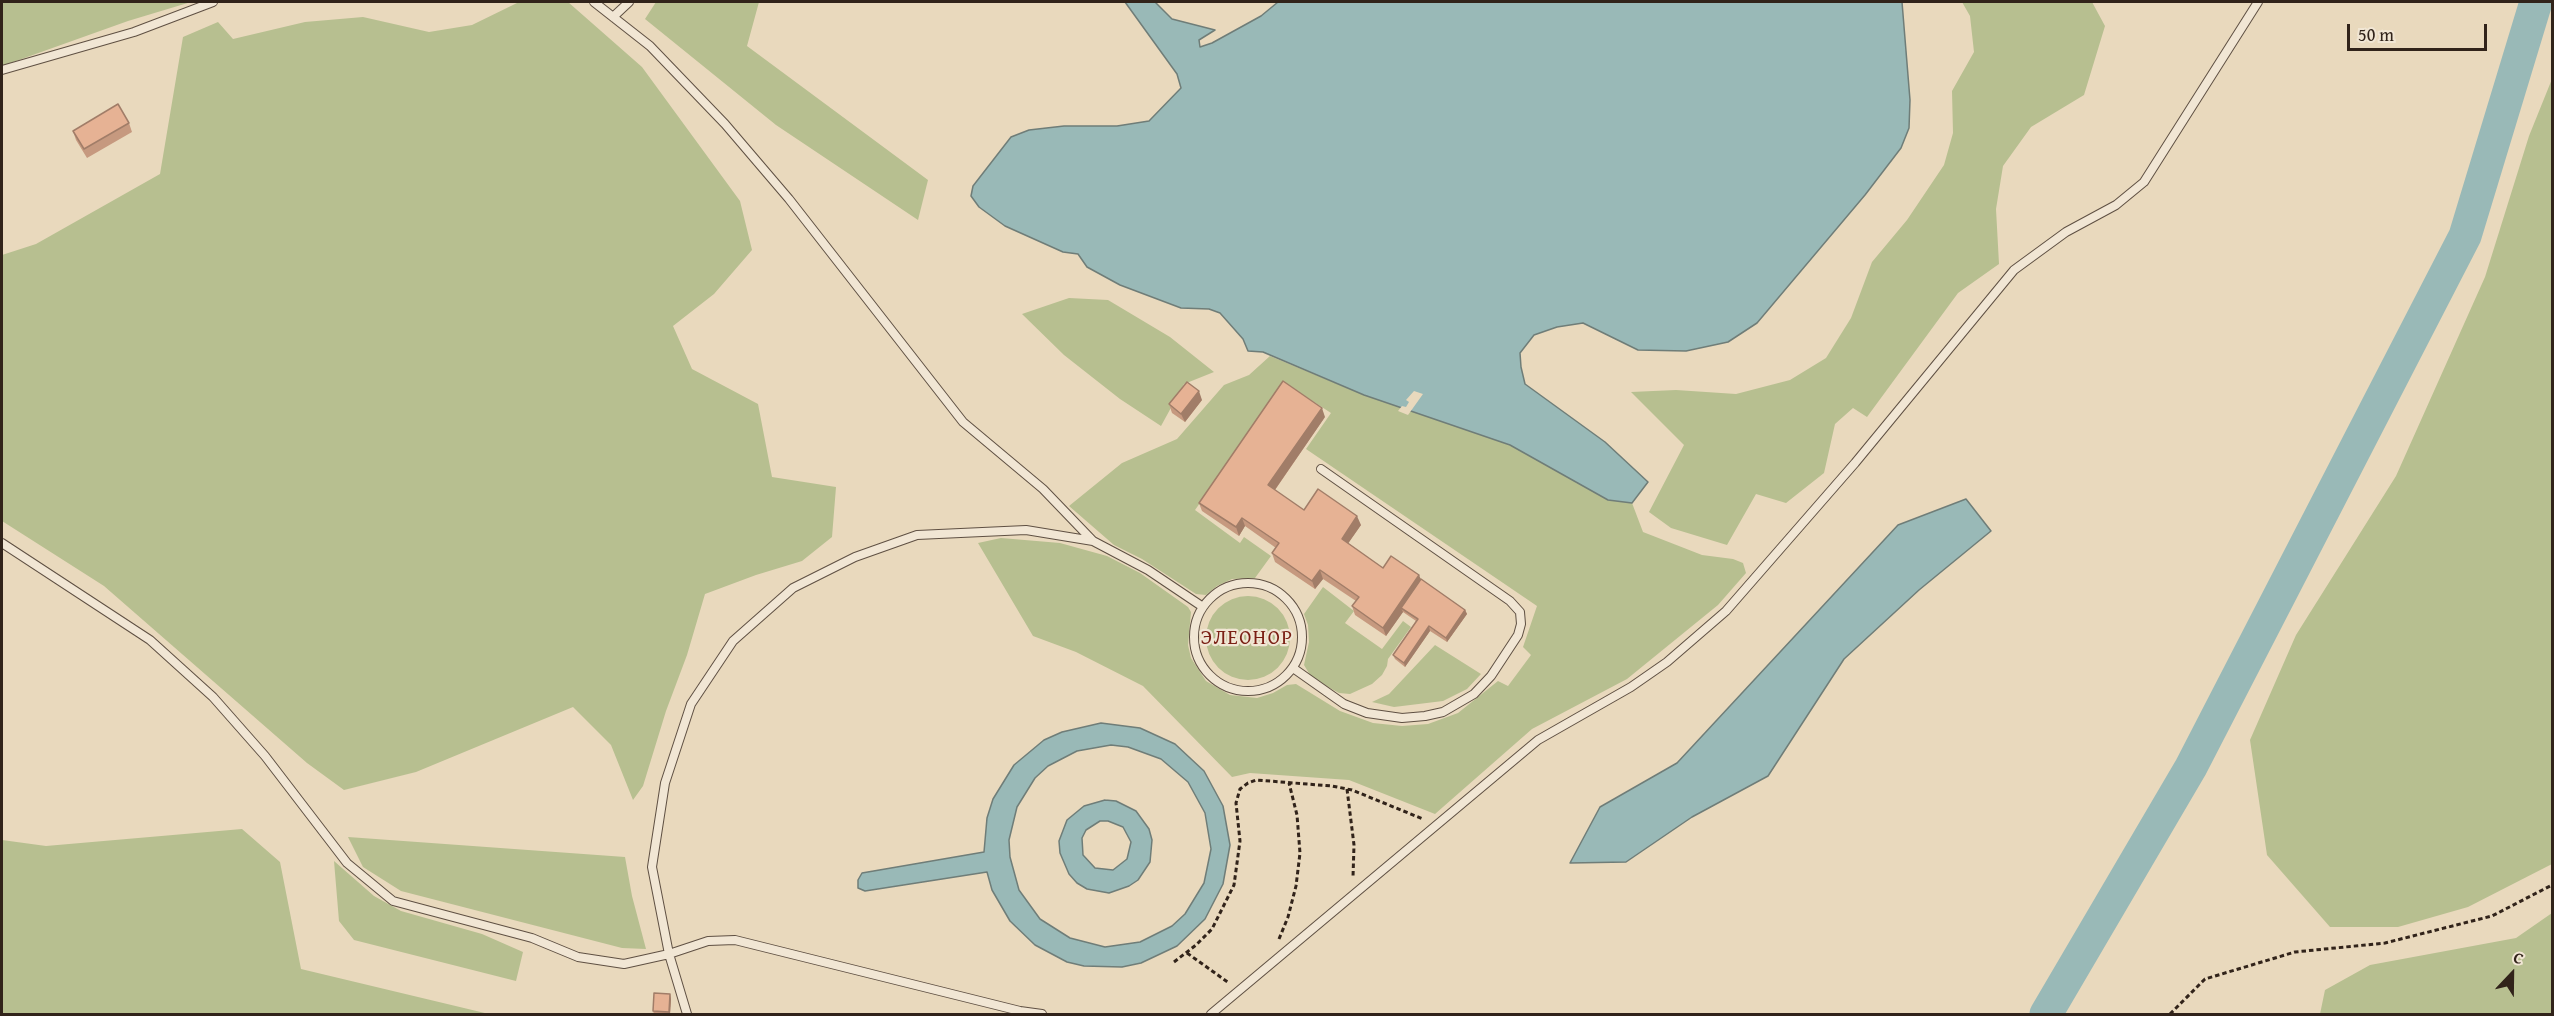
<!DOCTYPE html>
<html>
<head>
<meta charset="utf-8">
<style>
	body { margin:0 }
	#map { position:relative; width:2554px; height:1016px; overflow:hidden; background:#e9d9bd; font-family:"Gentium Book Plus",serif }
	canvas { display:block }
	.frame { position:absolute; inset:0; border:3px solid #31231a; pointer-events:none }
	.north { position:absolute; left:2482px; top:944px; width:60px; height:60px; -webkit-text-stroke:4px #f1e6d4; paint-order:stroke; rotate:22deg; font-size:16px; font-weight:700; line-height:24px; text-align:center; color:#31231a }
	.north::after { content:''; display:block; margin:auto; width:21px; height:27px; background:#31231a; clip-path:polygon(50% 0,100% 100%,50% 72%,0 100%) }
	.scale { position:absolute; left:2347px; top:24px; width:140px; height:27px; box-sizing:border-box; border:3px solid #31231a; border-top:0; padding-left:8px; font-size:18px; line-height:21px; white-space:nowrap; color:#31231a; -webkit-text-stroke:4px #f1e6d4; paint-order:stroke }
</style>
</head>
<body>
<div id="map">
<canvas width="2554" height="1016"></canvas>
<div class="frame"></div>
<div class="north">С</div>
<div class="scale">50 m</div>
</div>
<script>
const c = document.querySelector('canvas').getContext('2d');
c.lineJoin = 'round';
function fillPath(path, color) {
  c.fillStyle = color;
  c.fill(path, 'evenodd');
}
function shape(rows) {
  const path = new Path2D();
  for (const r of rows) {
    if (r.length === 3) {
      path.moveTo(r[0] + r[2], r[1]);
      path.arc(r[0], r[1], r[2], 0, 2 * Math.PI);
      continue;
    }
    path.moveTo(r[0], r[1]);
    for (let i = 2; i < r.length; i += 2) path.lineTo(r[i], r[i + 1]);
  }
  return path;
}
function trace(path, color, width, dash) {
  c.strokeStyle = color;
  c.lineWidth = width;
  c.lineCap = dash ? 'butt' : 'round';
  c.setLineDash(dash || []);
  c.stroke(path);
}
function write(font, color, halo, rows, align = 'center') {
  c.font = font + ' "Gentium Book Plus",serif';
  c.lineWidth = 4.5;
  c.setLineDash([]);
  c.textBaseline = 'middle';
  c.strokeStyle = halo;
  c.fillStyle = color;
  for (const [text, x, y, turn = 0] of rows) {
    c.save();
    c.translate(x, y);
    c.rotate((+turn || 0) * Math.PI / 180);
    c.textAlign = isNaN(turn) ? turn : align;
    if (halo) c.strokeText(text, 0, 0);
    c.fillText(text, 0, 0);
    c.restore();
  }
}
fillPath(shape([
	[2,2,191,2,128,21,2,66],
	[540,2,568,2,642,67,740,201,752,250,714,294,673,326,692,369,758,404,772,477,836,487,832,537,802,561,756,575,705,594,687,655,666,711,643,786,633,800,611,745,573,707,416,772,344,790,307,763,104,586,2,521,2,255,36,244,160,174,183,37,218,22,233,39,305,22,363,17,429,32,472,25,517,3],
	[656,2,759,2,747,46,928,180,918,220,776,125,645,19],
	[1962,2,2092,2,2105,26,2084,95,2031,127,2003,166,1996,209,1999,264,1958,293,1867,417,1853,408,1835,424,1824,473,1786,503,1756,494,1727,545,1671,528,1649,512,1684,445,1631,392,1676,390,1736,394,1790,380,1826,358,1851,318,1872,262,1907,220,1944,165,1953,133,1952,91,1974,52,1970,16],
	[2552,79,2552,864,2468,907,2398,927,2330,927,2267,855,2250,740,2296,635,2396,476,2485,277,2529,136],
	[1069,298,1108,300,1170,337,1214,372,1184,384,1161,426,1120,399,1064,355,1022,314],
	[1270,356,1364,395,1510,445,1608,500,1632,503,1643,532,1702,555,1733,559,1743,563,1746,573,1718,605,1627,679,1532,729,1435,814,1349,780,1250,773,1232,777,1143,686,1076,652,1033,636,978,543,1001,538,1060,543,1107,556,1140,573,1188,607,1191,612,1188,645,1191,658,1206,681,1230,695,1257,698,1273,693,1287,685,1296,684,1340,711,1373,723,1402,726,1428,724,1458,713,1498,681,1508,686,1531,655,1523,647,1537,606,1306,449,1331,413,1285,383,1195,510,1240,543,1244,537,1271,556,1255,578,1232,579,1217,586,1206,595,1196,594,1142,559,1114,545,1069,506,1122,463,1177,439,1224,385,1249,375],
	[1323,587,1354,611,1345,623,1382,649,1403,621,1411,627,1388,659,1387,666,1382,675,1372,684,1350,694,1339,693,1328,687,1310,675,1304,665,1309,642,1308,625,1304,614],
	[1248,638,42],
	[1435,645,1481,674,1467,689,1443,701,1394,707,1372,702,1389,694],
	[242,829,280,862,301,969,489,1014,2,1014,2,840,46,846],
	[348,837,625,857,632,896,646,949,622,948,401,891,363,867],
	[334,861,374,896,401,911,482,934,523,952,516,981,354,940,339,921],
	[2552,913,2552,1014,2320,1014,2325,990,2370,965,2516,938]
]), '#b7bf90');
const water = shape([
	[1125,2,1155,2,1172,19,1215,30,1199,40,1200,47,1212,43,1261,16,1278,2,1902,2,1910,100,1909,128,1901,148,1865,195,1757,323,1728,342,1686,351,1638,350,1583,323,1557,327,1534,335,1520,353,1521,367,1525,384,1605,442,1648,482,1632,503,1608,500,1510,445,1364,395,1263,352,1248,351,1243,339,1220,313,1209,309,1181,308,1120,285,1087,267,1078,254,1063,252,1005,226,979,207,971,196,973,186,1011,137,1029,130,1064,126,1117,126,1149,121,1181,88,1177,74,1125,2],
	[1966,499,1991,531,1919,590,1844,659,1768,776,1692,817,1626,862,1570,863,1600,807,1677,763,1898,525,1966,499],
	[1101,723,1140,728,1175,744,1204,771,1223,806,1230,845,1223,884,1205,919,1177,946,1141,963,1122,967,1084,966,1067,962,1035,945,1010,921,992,890,987,872,865,891,858,888,858,880,862,873,984,852,987,818,993,799,1014,765,1044,740,1062,732,1101,723],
	[1111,745,1128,747,1161,759,1188,782,1205,813,1211,849,1204,883,1185,914,1172,926,1140,942,1105,947,1070,938,1040,919,1019,890,1010,857,1009,840,1017,807,1035,778,1048,766,1077,751,1111,745],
	[1105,800,1116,801,1136,811,1149,829,1152,840,1150,862,1138,880,1129,886,1109,893,1087,889,1077,883,1069,874,1060,853,1059,841,1067,820,1084,806,1105,800],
	[1100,821,1108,821,1123,827,1131,842,1127,859,1113,870,1095,868,1083,855,1082,838,1086,830,1100,821]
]);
fillPath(water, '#99b9b7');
trace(water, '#6f7d78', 1.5);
fillPath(shape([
	[1414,391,1423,394,1408,415,1398,411,1402,406,1406,407,1409,402,1406,400]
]), '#e9d9bd');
trace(shape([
	[2046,1014,2191,767,2465,236,2536,2]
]), '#99b9b7', 33);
const lane = shape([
	[594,2,650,46,725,124,789,199,963,422,1043,489,1093,541,1148,570,1203,607],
	[613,17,629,2],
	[2,70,134,32,213,2],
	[2,543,150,640,213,697,265,756,347,863,393,901,532,938,578,957,624,964,669,954,708,941,735,940,1020,1011,1042,1014],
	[1248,637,54],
	[1293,668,1344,704,1367,713,1402,718,1425,716,1443,712,1474,694,1491,676,1518,635,1521,624,1520,612,1510,601,1321,469],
	[687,1014,669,954,652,867,665,783,691,704,733,641,793,588,855,557,917,535,1026,530,1093,541],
	[1211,1014,1538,740,1631,687,1667,662,1726,611,1855,463,2014,270,2066,232,2116,205,2144,182,2258,2]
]);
trace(lane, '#5f5043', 10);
trace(shape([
	[1347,789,1354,845,1353,877],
	[1279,939,1288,917,1296,886,1300,853,1297,815,1289,783],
	[1187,953,1229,983],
	[1174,962,1196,945,1212,929,1234,885,1240,841,1236,803,1240,789,1248,783,1256,780,1332,786,1352,790,1423,819],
	[2170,1014,2205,979,2295,952,2385,943,2492,916,2552,885]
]), '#31231a', 3, [4.5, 3]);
trace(lane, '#f1e6d4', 8);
fillPath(shape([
	[129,123,132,132,87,158,76,140,73,131],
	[1202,400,1185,422,1172,413,1169,404],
	[1325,417,1275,490,1304,510,1361,525,1348,543,1383,568,1421,579,1465,610,1467,614,1447,642,1430,631,1405,667,1395,659,1393,655,1416,621,1403,612,1386,636,1355,615,1352,606,1356,601,1323,579,1315,589,1275,562,1272,553,1276,548,1245,526,1239,536,1202,511,1199,503],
	[670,994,671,999,670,1014,654,1014,653,1011]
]), '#c6997f');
fillPath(shape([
	[1199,391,1202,400,1185,422,1181,414],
	[1322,408,1325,417,1272,494,1268,485],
	[1357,516,1361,525,1345,548,1342,539],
	[1242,518,1245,526,1239,536,1236,527],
	[1320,570,1323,579,1315,589,1312,581],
	[1419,575,1423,584,1401,608,1403,612,1386,636,1383,628],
	[1465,610,1467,614,1447,642,1446,638],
	[1429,626,1430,631,1405,667,1404,663],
	[670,994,671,999,670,1014,669,1012]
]), '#a17d68');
const building = shape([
	[118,104,129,123,84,149,73,131,118,104],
	[1283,381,1322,408,1268,485,1304,510,1318,489,1357,516,1342,539,1383,568,1391,556,1419,575,1383,628,1352,606,1359,597,1320,570,1312,581,1272,553,1279,543,1242,518,1236,527,1199,503,1283,381],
	[1187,382,1199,391,1181,414,1169,404,1187,382],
	[1421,579,1465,610,1446,638,1429,626,1404,663,1393,655,1418,619,1401,608,1421,579],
	[654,993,670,994,669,1012,653,1011,654,993]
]);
fillPath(building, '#e6b294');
trace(building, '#a17d68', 1.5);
c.letterSpacing = '1.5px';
write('20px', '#7a1f14', '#f1e6d4', [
	["ЭЛЕОНОР",1247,639]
]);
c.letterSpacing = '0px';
</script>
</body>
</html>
